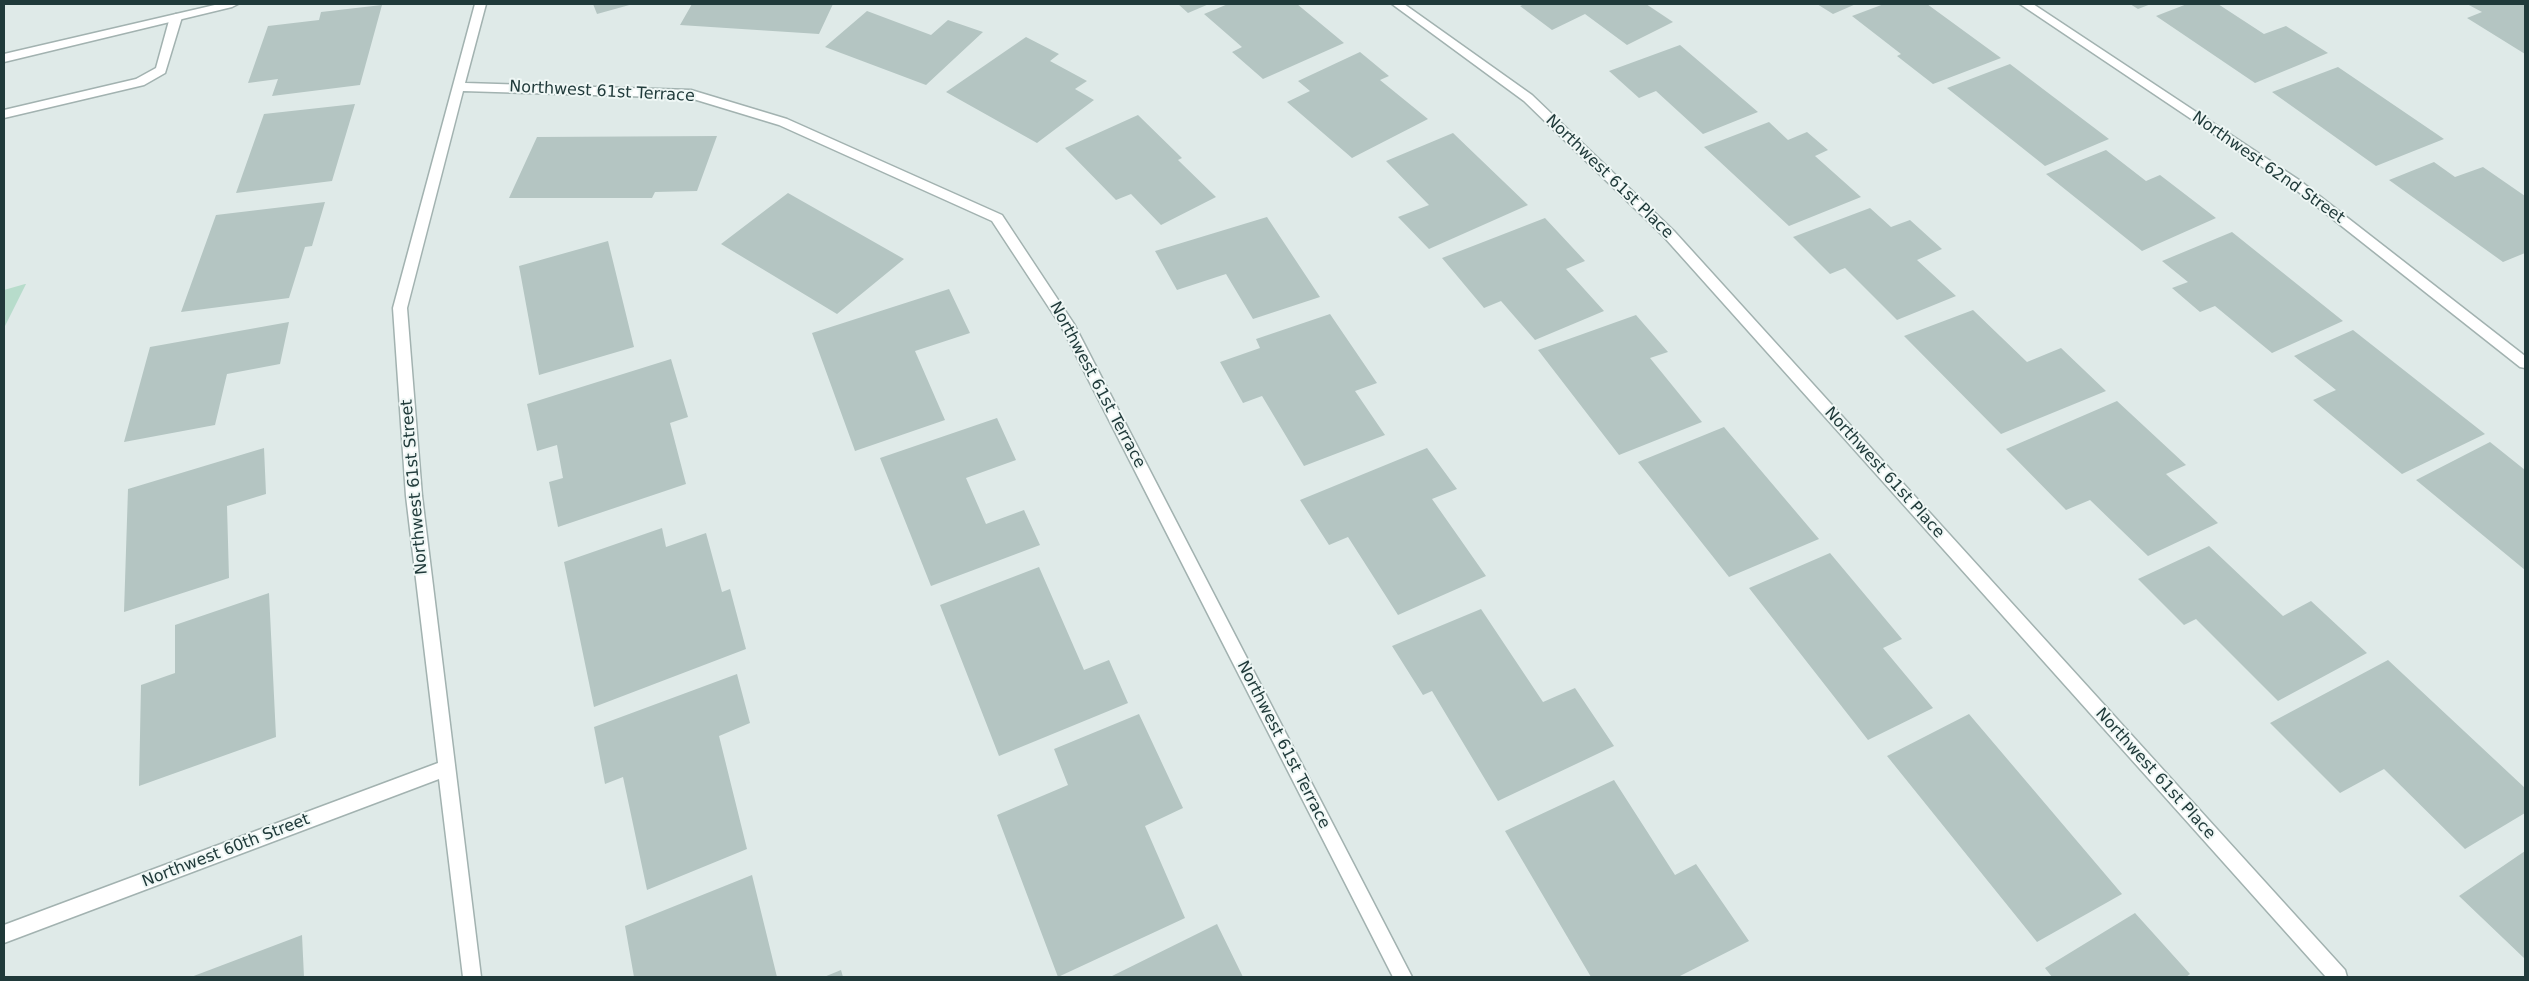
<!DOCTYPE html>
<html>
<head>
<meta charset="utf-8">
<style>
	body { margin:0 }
	#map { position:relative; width:2529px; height:981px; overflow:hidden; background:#dfeae8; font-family:"DejaVu Sans",sans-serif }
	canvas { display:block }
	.frame { position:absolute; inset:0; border:5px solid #203a3a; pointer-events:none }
</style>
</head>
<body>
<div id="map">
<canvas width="2529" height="981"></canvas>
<div class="frame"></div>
</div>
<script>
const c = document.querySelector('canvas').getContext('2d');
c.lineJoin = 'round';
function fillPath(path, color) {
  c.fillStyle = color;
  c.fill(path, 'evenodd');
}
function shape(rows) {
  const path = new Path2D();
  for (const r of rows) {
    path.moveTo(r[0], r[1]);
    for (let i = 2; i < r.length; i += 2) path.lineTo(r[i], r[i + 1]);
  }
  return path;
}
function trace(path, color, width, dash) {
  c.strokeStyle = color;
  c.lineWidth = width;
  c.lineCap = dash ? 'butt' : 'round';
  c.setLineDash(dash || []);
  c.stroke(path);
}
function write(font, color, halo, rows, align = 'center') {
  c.font = font + ' "DejaVu Sans",sans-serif';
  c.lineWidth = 4;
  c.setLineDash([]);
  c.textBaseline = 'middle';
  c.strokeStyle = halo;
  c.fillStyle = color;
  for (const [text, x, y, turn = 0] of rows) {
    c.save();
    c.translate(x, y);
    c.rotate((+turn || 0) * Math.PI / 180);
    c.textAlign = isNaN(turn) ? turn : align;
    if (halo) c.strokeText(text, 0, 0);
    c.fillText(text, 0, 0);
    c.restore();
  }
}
fillPath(shape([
	[25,284,26,284,4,328,4,290]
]), '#b7dccb');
fillPath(shape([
	[593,4,633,4,597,14],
	[692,4,833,4,819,34,680,25],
	[1178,4,1209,4,1188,13],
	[1228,4,1297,4,1344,43,1263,79,1232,52,1242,47,1204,14],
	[1525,4,1646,4,1673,22,1627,45,1585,14,1552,30,1520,6],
	[1817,4,1856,4,1833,14],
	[1884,4,1927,4,2001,58,1933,84,1897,56,1901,54,1852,16],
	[2130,4,2151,4,2138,9],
	[2187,4,2218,4,2264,34,2286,26,2328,53,2255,83,2156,16],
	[2467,4,2525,4,2525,54,2467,18,2482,12],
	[382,5,360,85,272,96,278,79,248,83,268,26,319,20,321,12],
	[867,11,931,35,948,20,983,32,926,85,825,47],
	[1026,37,1059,54,1050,61,1087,81,1075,89,1094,100,1037,143,946,92],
	[1680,45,1758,112,1703,134,1656,91,1639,98,1609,71],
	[1360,52,1389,76,1380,80,1428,119,1352,158,1287,102,1310,91,1298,81],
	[2010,64,2109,139,2045,166,1947,88],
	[2338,67,2444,139,2376,166,2272,92],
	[355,104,332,181,236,193,264,114],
	[1138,115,1182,158,1178,160,1216,197,1161,225,1131,194,1116,200,1065,148],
	[1769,122,1788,140,1807,132,1828,150,1815,156,1861,197,1789,226,1704,147],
	[1453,133,1528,205,1429,249,1398,217,1429,205,1386,161],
	[717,136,697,191,655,192,652,198,509,198,537,137],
	[2106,150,2146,181,2160,175,2216,218,2142,251,2046,174],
	[2434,162,2455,177,2483,167,2525,196,2525,253,2503,262,2389,180],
	[788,193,904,259,837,314,721,244],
	[325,202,312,246,305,247,289,298,181,312,216,215],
	[1870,208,1891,227,1910,220,1942,249,1917,260,1956,296,1897,320,1845,268,1830,274,1793,237],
	[1267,217,1320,297,1253,319,1226,274,1177,290,1155,251],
	[1545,218,1585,261,1566,269,1604,311,1535,340,1501,301,1484,308,1442,258],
	[2232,232,2343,321,2272,353,2215,306,2200,312,2172,288,2188,282,2162,261],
	[608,241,634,347,539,375,519,266],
	[949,289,970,333,915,351,945,420,855,451,812,333],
	[1973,310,2027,362,2061,348,2106,391,2001,434,1904,336],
	[1330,314,1377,383,1355,391,1385,435,1304,466,1262,396,1243,403,1220,362,1260,348,1256,339],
	[1636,315,1668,352,1650,358,1702,422,1619,455,1538,350],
	[289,322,280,364,227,374,215,425,124,442,150,347],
	[2353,330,2485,434,2402,474,2313,400,2336,390,2294,356],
	[671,359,688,417,670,423,686,484,558,527,549,482,563,478,557,445,537,451,527,404],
	[2117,401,2186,465,2166,474,2218,523,2148,556,2090,500,2066,510,2006,449],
	[997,418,1016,460,966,478,986,524,1024,510,1040,545,931,586,880,458],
	[1724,427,1819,539,1729,577,1638,462],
	[2490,442,2525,470,2525,570,2416,480],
	[264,448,266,494,227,506,229,578,124,612,128,489],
	[1427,448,1457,489,1432,499,1486,576,1398,615,1348,537,1329,545,1300,500],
	[662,528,666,547,706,533,722,592,730,589,746,649,594,707,564,562],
	[2209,546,2283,616,2311,601,2367,653,2278,701,2196,619,2184,625,2138,579],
	[1830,553,1902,639,1883,648,1933,708,1868,740,1749,588],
	[1039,567,1084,670,1109,660,1128,703,999,756,940,605],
	[269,593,276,737,139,786,141,685,175,673,175,625],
	[1481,609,1543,702,1575,688,1614,746,1498,801,1432,691,1423,695,1392,646],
	[2388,660,2525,788,2525,813,2465,849,2384,769,2340,793,2270,723],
	[737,674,750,723,719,736,747,849,647,890,623,777,605,784,594,727],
	[1139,714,1183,808,1145,826,1185,918,1058,977,997,815,1068,785,1054,749],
	[1969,714,2122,894,2037,942,1887,756],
	[1614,780,1675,875,1696,864,1749,941,1678,977,1591,977,1505,831],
	[2525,851,2525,959,2459,896],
	[752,875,777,977,634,977,625,926],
	[2135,913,2190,974,2186,977,2052,977,2045,968],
	[1217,924,1243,977,1110,977],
	[302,935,304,977,191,977],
	[841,970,843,977,824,977]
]), '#b4c5c2');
const service = shape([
	[176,14,182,17,165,73,144,85,4,118,4,110,136,79,156,68,170,17,176,14]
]);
const minor = shape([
	[475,4,486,4,465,83,691,90,787,119,1002,215,1074,324,1412,977,1393,977,1061,326,992,221,779,125,690,98,463,91,407,308,422,496,481,977,463,977,439,779,4,943,4,925,438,763,406,496,393,308,475,4],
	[1392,4,1404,4,1532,95,1674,231,2345,970,2347,977,2326,977,1664,237,1524,101,1392,4],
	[2020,4,2033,4,2299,180,2525,356,2525,368,2520,367,2291,186,2020,4]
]);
const tertiary = shape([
	[219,4,238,4,232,7,4,62,4,54,219,4]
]);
trace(service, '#a2b2b0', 3);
trace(minor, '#a2b2b0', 3);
trace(tertiary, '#a2b2b0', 3);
fillPath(service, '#fff');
fillPath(minor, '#fff');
fillPath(tertiary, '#fff');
write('16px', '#203a3a', '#eff7f5', [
	["Northwest 61st Terrace",602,92,3],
	["Northwest 62nd Street",2268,168,35],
	["Northwest 61st Place",1609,177,44],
	["Northwest 61st Terrace",1097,385,62],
	["Northwest 61st Place",1884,473,48],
	["Northwest 61st Street",415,487,-95],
	["Northwest 61st Terrace",1283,745,63],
	["Northwest 61st Place",2155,774,48],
	["Northwest 60th Street",226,851,-21]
]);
</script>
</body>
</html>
